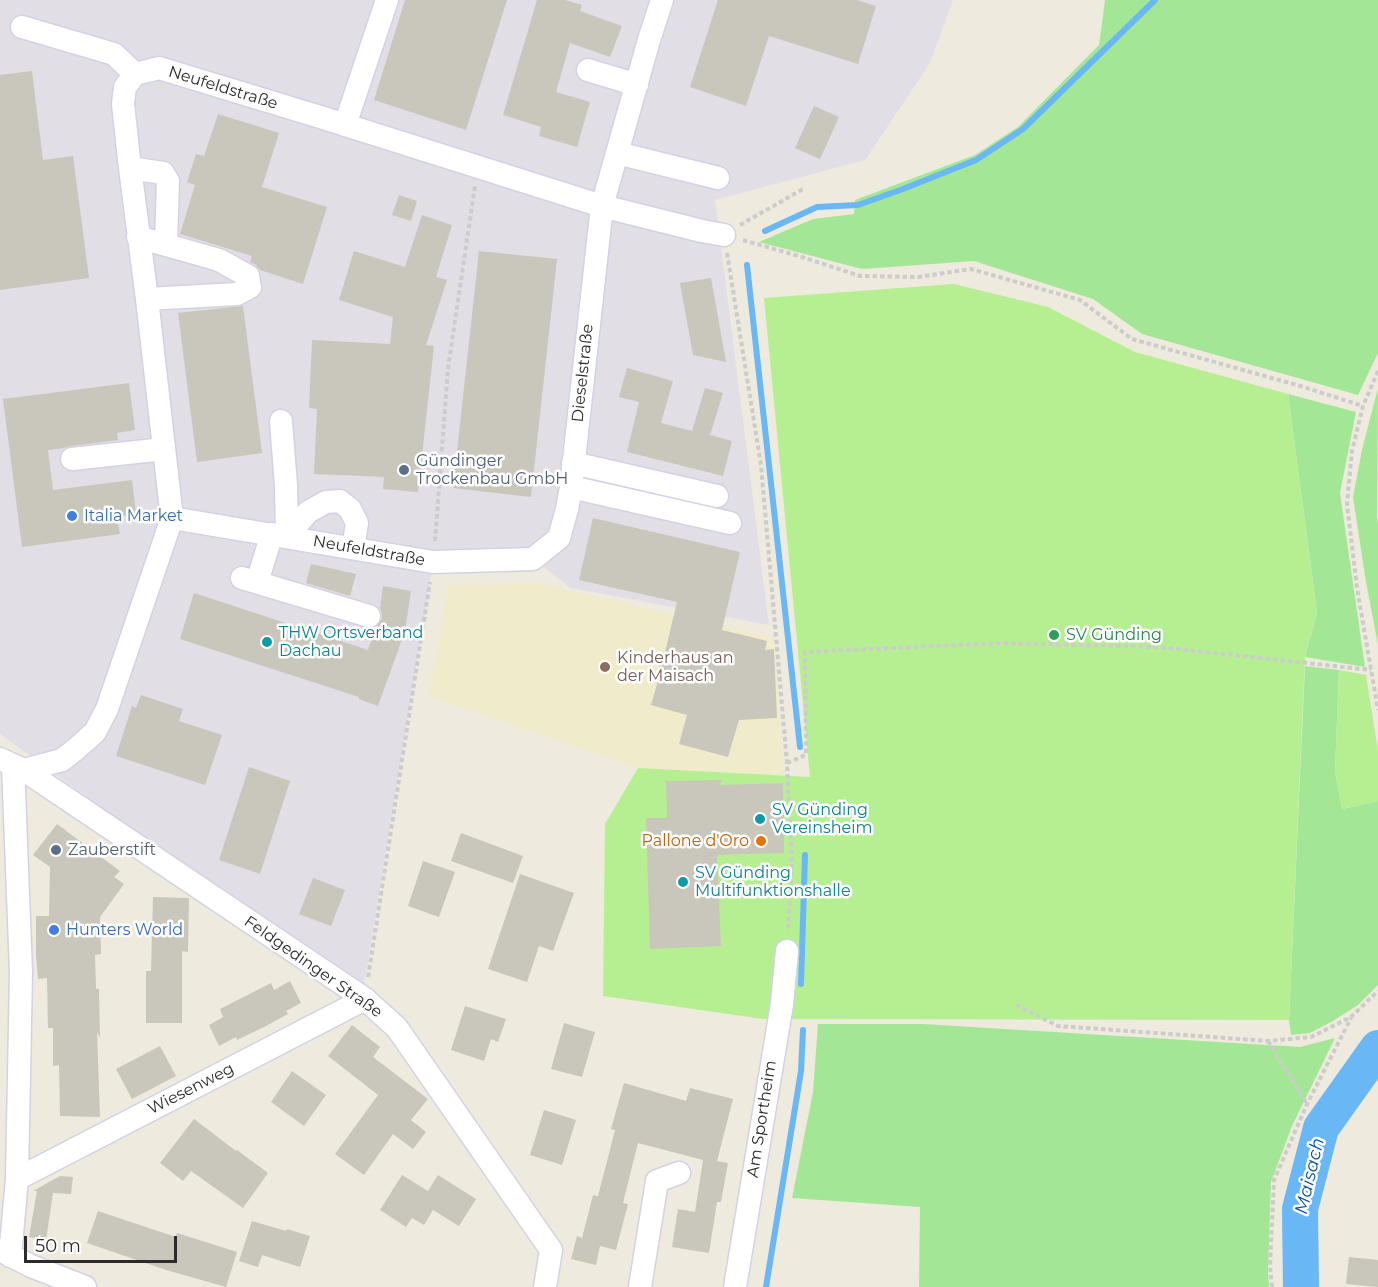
<!DOCTYPE html>
<html>
<head>
<meta charset="utf-8">
<style>
	body { margin:0 }
	#map { position:relative; width:1378px; height:1287px; overflow:hidden; background:#eeeadd; font-family:Montserrat,sans-serif }
	canvas { display:block }
	.scale { position:absolute; left:24px; top:1236px; width:153px; height:27px; box-sizing:border-box; border:3px solid #2b2b2b; border-top:0; padding-left:8px; font-size:18px; line-height:21px; white-space:nowrap; color:#2b2b2b; -webkit-text-stroke:4px #fff; paint-order:stroke }
</style>
</head>
<body>
<div id="map">
<canvas width="1378" height="1287"></canvas>
<div class="scale">50 m</div>
</div>
<script>
const c = document.querySelector('canvas').getContext('2d');
c.lineJoin = 'round';
function fillPath(path, color) {
  c.fillStyle = color;
  c.fill(path, 'evenodd');
}
function shape(rows) {
  const path = new Path2D();
  for (const r of rows) {
    path.moveTo(r[0], r[1]);
    for (let i = 2; i < r.length; i += 2) path.lineTo(r[i], r[i + 1]);
  }
  return path;
}
function trace(path, color, width, dash) {
  c.strokeStyle = color;
  c.lineWidth = width;
  c.lineCap = dash ? 'butt' : 'round';
  c.setLineDash(dash || []);
  c.stroke(path);
}
function write(font, color, halo, rows, align = 'center') {
  c.font = font + ' Montserrat,sans-serif';
  c.lineWidth = 5;
  c.setLineDash([]);
  c.textBaseline = 'middle';
  c.strokeStyle = halo;
  c.fillStyle = color;
  for (const [text, x, y, turn = 0] of rows) {
    c.save();
    c.translate(x, y);
    c.rotate((+turn || 0) * Math.PI / 180);
    c.textAlign = isNaN(turn) ? turn : align;
    if (halo) c.strokeText(text, 0, 0);
    c.fillText(text, 0, 0);
    c.restore();
  }
}
fillPath(shape([
	[0,0,953,0,930,63,865,160,715,200,769,625,571,588,533,559,433,563,362,997,0,734]
]), '#e1dee6');
fillPath(shape([
	[541,584,774,638,784,776,638,768,429,696,448,585]
]), '#f0ebcb');
fillPath(shape([
	[1105,0,1378,0,1378,353,1358,395,1142,334,1093,299,974,261,862,269,759,242,813,219,854,214,855,200,975,155,1018,127,1099,45],
	[1378,388,1377,518,1378,524,1378,645,1366,582,1353,497,1362,450],
	[1288,394,1356,412,1340,493,1365,667,1305,657,1317,612],
	[1305,666,1339,670,1335,771,1342,809,1378,801,1378,985,1358,1005,1333,1021,1310,1033,1291,1035,1289,1020],
	[818,1024,923,1024,1300,1047,1335,1038,1292,1126,1271,1182,1268,1271,1269,1287,919,1287,920,1207,792,1198,813,1092]
]), '#a3e796');
fillPath(shape([
	[954,284,1048,307,1135,352,1288,394,1317,612,1305,657,1289,1020,763,1019,603,996,605,824,638,768,810,777,764,298],
	[1339,670,1366,675,1378,751,1378,801,1342,809,1335,771]
]), '#b6ef91');
trace(shape([
	[765,231,817,207,858,205,903,189,976,160,1023,129,1155,0],
	[747,265,800,747],
	[801,984,805,855],
	[766,1287,801,1071,803,1030]
]), '#6ab7f6', 6);
trace(shape([
	[1301,1287,1300,1209,1321,1128,1378,1048]
]), '#6ab7f6', 36);
fillPath(shape([
	[405,0,507,0,466,130,374,100],
	[537,0,565,0,582,5,580,11,622,26,610,57,570,43,556,92,590,102,577,147,539,136,541,127,503,115],
	[718,0,857,0,876,6,858,64,769,36,746,106,690,87],
	[32,71,43,160,73,156,89,278,0,290,0,75],
	[814,106,839,117,820,159,795,148],
	[218,114,279,133,262,187,327,207,303,284,260,270,255,264,250,262,252,256,180,234,195,185,187,182,196,154,204,156],
	[399,195,417,201,411,221,392,215],
	[422,215,452,225,436,277,447,280,426,345,434,346,418,492,383,489,384,477,314,474,317,409,309,408,312,340,390,344,393,317,339,300,354,251,405,267],
	[479,251,557,259,531,497,453,488],
	[711,278,726,362,693,355,680,283],
	[243,306,262,453,197,462,178,313],
	[627,368,673,381,661,423,692,431,705,388,723,393,710,435,732,441,723,476,627,452,639,402,619,397],
	[129,383,135,430,117,433,118,440,71,446,64,448,48,450,53,490,132,480,136,514,117,517,120,534,22,547,3,399],
	[593,518,740,552,722,630,767,641,765,650,774,649,777,718,739,720,728,757,679,744,687,715,651,705,660,674,657,673,663,652,665,652,677,602,579,580],
	[311,564,356,574,350,596,306,583],
	[383,586,411,591,405,631,378,706,359,699,359,697,180,639,194,593,368,650,376,627,382,619,382,613,380,608],
	[141,695,183,709,179,721,222,735,205,785,116,756,132,706,136,708],
	[249,767,290,781,260,874,219,860],
	[722,780,720,785,783,783,784,853,717,855,721,946,650,949,646,818,667,818,666,781],
	[57,824,120,871,114,877,124,884,100,917,101,954,95,955,96,989,99,989,100,1038,97,1032,100,1117,60,1116,59,1065,53,1066,53,1028,48,1028,47,978,38,979,36,956,36,916,49,916,50,867,33,855],
	[461,833,523,856,513,883,451,861],
	[423,861,455,872,439,917,408,906],
	[520,874,574,893,553,951,539,946,527,982,488,969],
	[313,878,345,890,331,926,299,914],
	[153,897,189,898,188,952,182,951,182,1023,146,1023,146,971,151,971],
	[290,981,301,1003,286,1011,288,1014,264,1027,237,1040,236,1037,219,1046,209,1025,223,1017,220,1009,271,983,274,990],
	[465,1006,506,1019,498,1042,491,1039,484,1061,451,1050],
	[564,1023,595,1032,582,1077,551,1069],
	[352,1025,380,1047,373,1057,428,1099,411,1120,426,1132,413,1149,393,1134,364,1175,335,1154,378,1095,328,1056],
	[160,1046,176,1076,132,1099,116,1069],
	[292,1071,326,1095,304,1126,271,1102],
	[624,1083,686,1101,690,1088,733,1099,717,1161,728,1163,721,1202,717,1202,709,1253,672,1247,678,1209,695,1212,703,1160,638,1143,623,1203,628,1204,616,1250,600,1246,596,1265,571,1259,577,1236,582,1238,593,1195,598,1196,615,1130,611,1129],
	[544,1110,576,1120,562,1165,530,1155],
	[194,1119,236,1151,237,1150,268,1173,243,1208,191,1171,183,1181,160,1163],
	[402,1175,428,1191,438,1175,476,1199,459,1226,433,1210,424,1225,412,1218,406,1227,380,1210],
	[60,1176,73,1177,71,1194,53,1193,46,1240,29,1237,37,1191,33,1191],
	[98,1211,176,1237,177,1233,237,1252,226,1287,166,1270,87,1243],
	[252,1221,286,1231,287,1229,310,1236,300,1267,262,1255,258,1267,239,1261],
	[1349,1257,1378,1260,1378,1287,1346,1284]
]), '#c9c6bc');
const minor = shape([
	[22,27,114,54,135,74],
	[588,70,637,85],
	[345,125,387,0],
	[617,153,718,178],
	[130,168,163,173,168,181,166,245],
	[138,237,219,260,248,276,250,287,237,294,147,299],
	[281,421,286,486,287,536],
	[72,459,164,449],
	[573,463,717,496],
	[571,487,730,523],
	[172,518,433,562,533,559,559,538,567,509,571,487,602,206,649,40,662,0],
	[287,536,308,512,326,502,340,501,350,509,357,523,353,548],
	[242,578,369,616],
	[257,582,272,534],
	[0,759,24,770,365,999,397,1028,551,1250,545,1287],
	[24,770,62,760,76,749,95,732,107,709,172,518,147,299,130,168,123,104,125,87,135,74,159,68,317,116,602,206,702,231,724,235],
	[17,1179,365,999],
	[0,1250,31,1266,85,1287],
	[10,1256,17,1179,21,972,13,765],
	[640,1287,657,1181,679,1173],
	[735,1287,782,1004,787,951]
]);
trace(minor, '#d2d2e5', 25);
trace(shape([
	[740,225,803,189],
	[743,240,802,257,860,276,918,277,971,269,1080,300,1132,339,1297,385,1363,406],
	[727,253,761,465,787,763,792,864,788,932],
	[1378,371,1363,406,1352,451,1347,504,1357,588,1378,710],
	[435,541,448,368,475,186],
	[787,763,806,755,805,652,1004,643,1159,647,1371,670],
	[368,977,430,582],
	[1016,1005,1058,1026,1268,1041,1311,1037,1351,1017,1378,991],
	[1268,1041,1307,1104],
	[1272,1287,1270,1266,1274,1180,1307,1104,1351,1018]
]), '#ccc', 4, [4.5, 3]);
trace(minor, '#fff', 22);
for (const [x, y, r, color] of [
	[404,470,6,"#5c6f8a"],
	[72,516,6,"#3f7fe0"],
	[1054,635,6,"#2e9e5b"],
	[267,642,6,"#0f9aa8"],
	[605,667,6,"#8d6e63"],
	[760,819,6,"#0f9aa8"],
	[761,841,6,"#e8710a"],
	[56,850,6,"#5c6f8a"],
	[683,882,6,"#0f9aa8"],
	[54,930,6,"#3f7fe0"]
]) {
  const dot = new Path2D();
  dot.arc(x, y, r, 0, 2 * Math.PI);
  c.fillStyle = color;
  c.fill(dot);
  trace(dot, '#fff', 2);
}
write('16px', '#2b2b2b', '#fff', [
	["Neufeldstraße",223,88,17],
	["Dieselstraße",583,373,-84],
	["Neufeldstraße",369,551,10],
	["Feldgedinger Straße",313,967,35],
	["Wiesenweg",191,1089,-27],
	["Am Sportheim",762,1119,-81]
]);
write('16px', '#4e5e75', '#fff', [
	["Gündinger",416,461],
	["Trockenbau GmbH",416,479],
	["Zauberstift",68,850]
], 'left');
write('16px', '#366cbe', '#fff', [
	["Italia Market",84,516],
	["Hunters World",66,930]
], 'left');
write('16px', '#0d838f', '#fff', [
	["THW Ortsverband",279,633],
	["Dachau",279,651],
	["SV Günding",772,810],
	["Vereinsheim",772,828],
	["SV Günding",695,873],
	["Multifunktionshalle",695,891]
], 'left');
write('16px', '#27864d', '#fff', [
	["SV Günding",1066,635]
], 'left');
write('16px', '#785e54', '#fff', [
	["Kinderhaus an",617,658],
	["der Maisach",617,676]
], 'left');
write('16px', '#c56008', '#fff', [
	["Pallone d'Oro",749,841]
], 'right');
write('italic 18px', '#0651a5', '#fff', [
	["Maisach",1310,1176,-77]
]);
</script>
</body>
</html>
